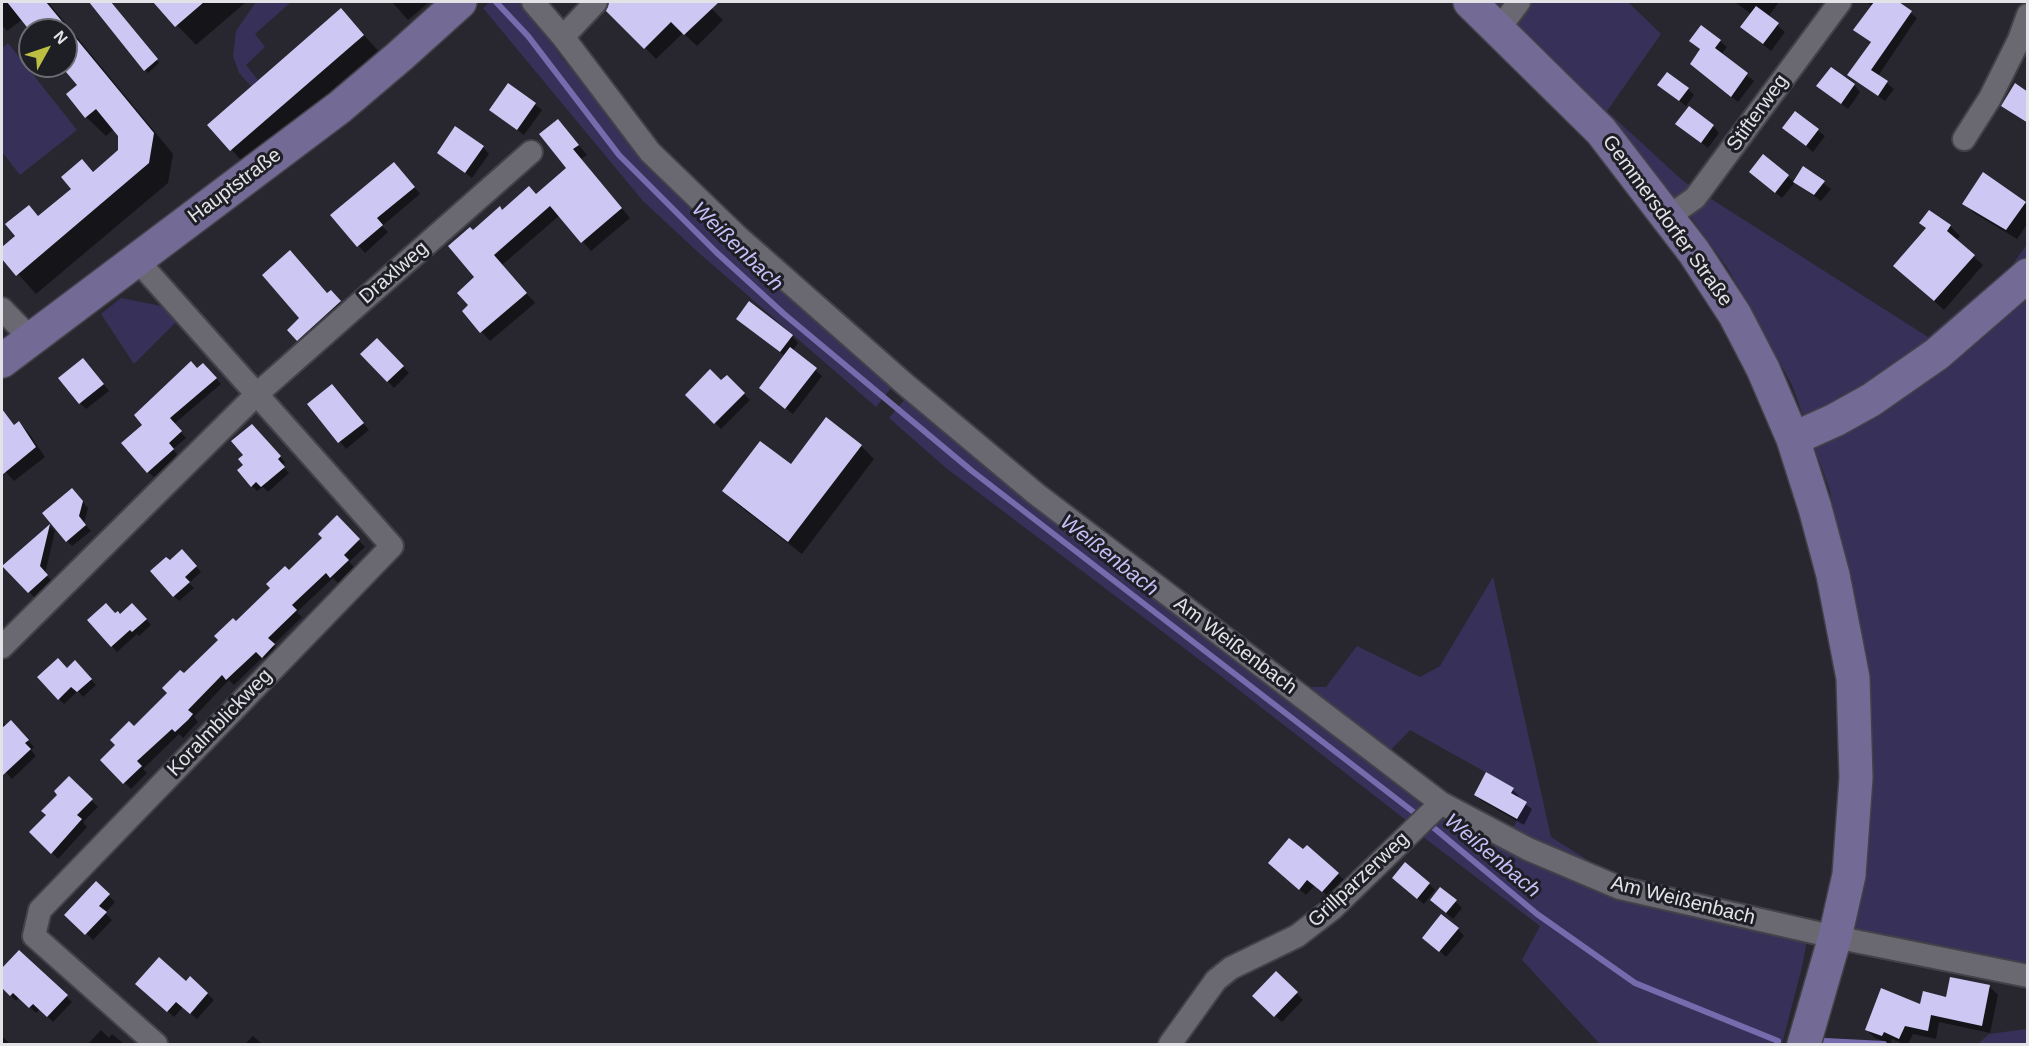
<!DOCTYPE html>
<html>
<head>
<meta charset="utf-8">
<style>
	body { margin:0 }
	#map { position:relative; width:2029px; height:1046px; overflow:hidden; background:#28272f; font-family:Helvetica,sans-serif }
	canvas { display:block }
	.frame { position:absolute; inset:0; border:3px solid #e2e2e7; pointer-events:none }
	.north { position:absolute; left:18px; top:18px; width:60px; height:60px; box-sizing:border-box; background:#1e1e25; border:2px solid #6c6c73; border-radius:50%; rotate:50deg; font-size:16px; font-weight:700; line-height:24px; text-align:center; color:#e2e2e7 }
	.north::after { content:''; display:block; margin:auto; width:21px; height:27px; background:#bdbf43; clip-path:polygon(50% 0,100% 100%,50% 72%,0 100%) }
</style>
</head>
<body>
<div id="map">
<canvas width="2029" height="1046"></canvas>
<div class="frame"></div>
<div class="north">N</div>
</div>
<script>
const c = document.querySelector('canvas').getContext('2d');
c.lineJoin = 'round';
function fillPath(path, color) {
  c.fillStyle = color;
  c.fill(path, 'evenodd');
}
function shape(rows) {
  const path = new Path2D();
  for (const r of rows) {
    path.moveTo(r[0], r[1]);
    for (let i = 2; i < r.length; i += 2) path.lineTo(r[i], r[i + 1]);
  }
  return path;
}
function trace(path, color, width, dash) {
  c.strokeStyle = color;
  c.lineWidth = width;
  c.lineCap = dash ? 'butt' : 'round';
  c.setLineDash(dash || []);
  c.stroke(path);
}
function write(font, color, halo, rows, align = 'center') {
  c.font = font + ' Helvetica,sans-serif';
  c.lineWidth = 6;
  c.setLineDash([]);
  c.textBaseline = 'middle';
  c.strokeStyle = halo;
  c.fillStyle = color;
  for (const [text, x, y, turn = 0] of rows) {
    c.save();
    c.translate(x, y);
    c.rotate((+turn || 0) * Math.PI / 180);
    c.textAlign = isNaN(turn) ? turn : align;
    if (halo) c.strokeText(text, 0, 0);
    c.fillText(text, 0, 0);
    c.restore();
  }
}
fillPath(shape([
	[256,2,291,2,255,34,265,47,246,65,258,80,251,86,239,73,233,56,236,31],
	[490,2,520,2,529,10,562,58,649,161,720,235,880,373,891,388,876,407,699,253,643,201,483,8],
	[1494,2,1628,2,1661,34,1607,111,1683,181,1928,337,2013,264,2027,244,2027,983,1844,940,1836,539,1830,491,1792,385,1728,269,1690,216,1632,152,1550,70],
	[8,43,77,130,20,175,2,152,2,48],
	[121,298,161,306,176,322,134,364,101,314],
	[905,399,1063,524,1421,801,1419,808,1407,821,1221,676,946,468,889,418],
	[1493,577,1551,837,1602,869,1511,832,1526,802,1511,793,1514,788,1410,730,1387,754,1311,687,1326,687,1357,646,1420,677,1440,666],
	[1442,817,1588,886,1807,941,1802,967,1782,1044,1600,1044,1522,960,1540,926,1422,836],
	[2027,1029,2027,1044,1978,1044,1989,1034]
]), '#373058');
fillPath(shape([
	[2,2,48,2,173,154,168,183,36,294,2,256,2,249,17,236,29,207,39,217,119,150,120,136,114,129,106,136,86,117,79,86,67,71,59,77,48,66,66,66,66,30,31,30,23,19,7,31,2,25],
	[91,2,110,2,159,63,148,73],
	[155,2,246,2,196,45],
	[392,2,429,2,408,20],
	[610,2,632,2,636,5,640,2,715,2,710,7,723,20,697,46,683,33,656,59,608,10],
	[1735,2,1779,2,1768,17,1785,32,1771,51,1742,27,1751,14],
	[1869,2,1897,2,1917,18,1878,76,1894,89,1885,101,1849,75,1872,43,1855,30,1872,7,1868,3],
	[341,10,383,56,250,170,209,125],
	[1702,27,1727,47,1721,55,1754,81,1738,102,1698,70],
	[30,34,30,46,24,39],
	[509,85,542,110,524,135,498,116],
	[1854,85,1860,92,1848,109,1825,92],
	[1688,89,1694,95,1686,106,1666,91],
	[2028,94,2028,124,2003,106],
	[1795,113,1825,136,1813,152,1784,128],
	[558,121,587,155,581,159,630,218,591,251,560,215,502,265,535,303,490,341,481,331,470,306,476,277,473,232,503,211,536,196,568,168],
	[1677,124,1713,126,1719,133,1708,148],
	[483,147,489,154,472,178,439,152],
	[1763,156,1794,182,1804,169,1831,189,1821,201,1795,182,1782,198,1757,178],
	[400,170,420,194,382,226,388,232,365,253,332,215],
	[1964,203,2025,203,2028,206,2028,223,2017,239,1974,213],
	[1929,212,1950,226,1960,236,1956,241,1983,265,1944,310,1905,275,1927,229,1921,223],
	[331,292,347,309,304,346,289,330],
	[744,325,792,336,798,343,792,351,822,376,793,414,767,394,785,356],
	[377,340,409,373,394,388,362,354],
	[89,366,109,391,86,409,80,403],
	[198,370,209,370,221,384,174,424,186,438,173,449,178,456,154,477,148,472,145,425],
	[727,377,750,400,721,429,687,395,721,383],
	[332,386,369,430,346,449,309,404],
	[2,409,15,426,19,423,28,432,45,457,14,481,2,468],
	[257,431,285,462,282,466,289,473,268,492,263,487,257,491,252,486,245,465,245,455],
	[861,446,874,459,802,554,737,504,724,491,791,466],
	[78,496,88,508,84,523,91,531,72,546,67,541],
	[337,518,365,547,349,562,354,567,338,583,333,578,297,612,302,617,273,645,280,652,269,663,263,657,234,685,229,680,194,717,198,722,194,726,183,738,179,734,143,769,147,773,131,789,102,760,184,675,324,538],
	[50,526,55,531,45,574,53,582,35,598,5,566],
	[182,551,201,572,189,583,194,588,179,601,174,596,170,562],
	[138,610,151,625,139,636,137,634,117,652,89,620,121,616],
	[75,662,96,685,83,697,78,691,64,704,39,678,67,670],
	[4,723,7,726,17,728,34,747,31,750,36,756,12,779,2,768,2,725],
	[69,778,98,807,83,822,87,827,58,859,31,832,48,815],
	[1513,790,1519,796,1518,799,1532,809,1524,825,1482,801,1476,795],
	[1276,869,1338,874,1344,880,1329,897,1315,885,1306,895],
	[96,883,115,902,105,913,112,920,93,940,66,914],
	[1429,884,1435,890,1424,904,1401,885],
	[1456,902,1462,908,1453,919,1438,906],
	[1458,929,1464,936,1446,957,1429,941],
	[19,952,72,1002,53,1022,40,1009,36,1013,19,997,16,1001,2,987,2,971],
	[1276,973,1303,1000,1282,1022,1254,996],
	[190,978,214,1000,197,1019,183,1007,174,1017,144,990,186,983],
	[1990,987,1998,995,1990,1033,1939,1022,1936,1039,1913,1034,1908,1044,1904,1044,1892,1039,1890,1044,1875,1038,1867,1030,1921,1006],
	[101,1030,109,1038,112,1034,124,1044,88,1044],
	[2,1036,10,1044,2,1044],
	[253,1036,262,1044,245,1044]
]), '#0007');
trace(shape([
	[496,2,528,36,619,155,716,252,784,314,972,471,1420,817],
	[1428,823,1537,914,1635,983,1778,1041],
	[1825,1041,1884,1044]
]), '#756bad', 6);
fillPath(shape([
	[7,2,46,2,154,133,149,163,16,276,2,259,2,247,15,236,5,224,29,205,38,216,71,189,61,177,82,159,93,172,118,150,118,136,96,109,85,118,66,94,77,85,66,72,66,30,31,30,30,28,30,31],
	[89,2,111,2,158,59,144,71],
	[153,2,204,2,175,27],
	[609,2,719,2,684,35,671,22,644,49,606,11],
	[1874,2,1899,2,1912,11,1871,70,1888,81,1878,96,1847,75,1871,42,1853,30],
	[1756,6,1779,23,1763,44,1740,27],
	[341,8,364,35,230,151,207,125],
	[1701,25,1721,40,1715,48,1748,73,1731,97,1690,64,1700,49,1689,41],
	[1831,67,1855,84,1841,104,1816,86],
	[1667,72,1689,88,1679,101,1657,85],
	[508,83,536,103,517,130,489,110],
	[2015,83,2028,92,2028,123,2001,106],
	[1689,106,1714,125,1701,143,1675,124],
	[1795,111,1819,129,1806,146,1782,128],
	[558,119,579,145,573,149,622,208,581,243,550,206,494,255,527,293,480,333,462,311,468,305,457,293,474,277,448,246,470,227,473,230,500,206,502,210,529,186,536,194,566,168,539,134],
	[455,126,484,146,465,173,437,153],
	[1763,154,1789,175,1775,193,1749,172],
	[394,162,415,187,377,218,383,225,357,247,330,215],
	[1803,166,1825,181,1814,195,1793,182],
	[1983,172,2026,202,2006,230,1962,204],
	[1929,210,1951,225,1947,231,1975,255,1934,301,1893,266,1926,228,1919,223],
	[290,250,327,293,331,290,341,301,297,341,287,330,299,318,262,275],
	[749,301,793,335,780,352,736,319],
	[377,338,404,366,387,382,360,354],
	[790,347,817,368,785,409,759,388],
	[83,358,104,384,79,404,58,378],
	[191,361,197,368,203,363,217,378,170,418,182,431,169,443,174,449,147,473,121,443,142,425,134,415],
	[710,369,721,380,727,375,745,393,714,424,685,395],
	[332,384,364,423,338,443,307,404],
	[2,409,14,425,19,421,36,447,2,475],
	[826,417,862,445,788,542,722,491,760,441,791,464],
	[252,424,281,456,278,459,285,467,261,487,256,482,251,487,237,470,243,465,238,459,243,455,231,441],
	[72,488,83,501,79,516,86,525,66,542,42,513],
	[337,515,360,539,344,555,349,560,330,578,326,573,292,605,297,610,268,638,275,644,262,658,256,652,226,680,222,675,188,710,193,714,188,720,175,732,172,729,137,761,142,766,123,784,100,760,115,745,110,740,129,721,134,726,167,693,162,688,180,670,184,673,218,640,214,636,233,618,236,621,270,588,266,584,285,566,289,570,322,538,318,534],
	[50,524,40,566,48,575,28,593,2,566],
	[182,549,197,566,185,577,190,582,173,597,150,571,166,557,170,560],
	[106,603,115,613,118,611,120,614,132,603,147,619,132,632,130,630,111,647,87,620],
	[58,658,67,668,75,660,92,679,77,692,71,687,58,700,37,677],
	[11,720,29,740,25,743,31,749,2,776,2,728],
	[1486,772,1514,788,1511,793,1527,802,1517,819,1474,795],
	[69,776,93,799,77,815,82,819,51,854,29,832,46,815,41,811,57,795,54,791],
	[1289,838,1303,849,1307,845,1339,873,1322,892,1307,880,1299,890,1268,863],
	[1405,862,1430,883,1417,899,1392,878],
	[96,881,110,894,99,906,107,912,85,935,64,915],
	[1440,887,1457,900,1446,913,1430,900],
	[1441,914,1459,928,1439,952,1422,938],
	[19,950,68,995,47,1017,33,1004,29,1008,13,993,10,996,2,988,2,968],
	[159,957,186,981,190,976,208,993,190,1014,176,1002,167,1012,135,984],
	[1276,971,1298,992,1274,1017,1252,996],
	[1950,977,1990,985,1982,1026,1931,1015,1928,1031,1905,1026,1899,1039,1884,1032,1882,1036,1865,1030,1881,988,1920,1004,1923,991,1946,997]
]), '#ccc7f3');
const street = shape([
	[533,2,563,37,650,152,737,236,906,385,1035,493,1441,803,1528,849,1620,888,1835,937,2028,976],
	[1499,29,1519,2],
	[563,37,596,2],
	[1964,139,1990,98,2019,40,2028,15],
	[1668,217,1695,198,1840,2],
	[137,260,392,546,40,910,34,936,156,1044],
	[2,309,32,340],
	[2,647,257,394,531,152],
	[1170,1044,1216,980,1231,968,1297,936,1332,909,1441,803]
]);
const secondary = shape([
	[1470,2,1601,131,1694,252,1735,315,1763,369,1793,439,1815,508,1833,575,1853,678,1856,778,1849,875,1835,937,1804,1044],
	[2,361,340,107,400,56,460,2],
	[1793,439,1835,420,1871,400,1937,354,2028,275]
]);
trace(street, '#434249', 26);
trace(secondary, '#434249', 36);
trace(street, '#6a6972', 22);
trace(secondary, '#736a95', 33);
write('20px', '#e2e2e7', '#1e1e25', [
	["Stifterweg",1758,113,-54],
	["Hauptstraße",235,186,-37],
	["Gemmersdorfer Straße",1667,221,54],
	["Draxlweg",394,273,-41],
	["Am Weißenbach",1235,646,37],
	["Koralmblickweg",220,723,-46],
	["Grillparzerweg",1359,880,-43],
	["Am Weißenbach",1683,901,14]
]);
write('italic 21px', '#c6bff7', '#1e1e25', [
	["Weißenbach",737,247,44],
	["Weißenbach",1109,556,38],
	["Weißenbach",1492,856,40]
]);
</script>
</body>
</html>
